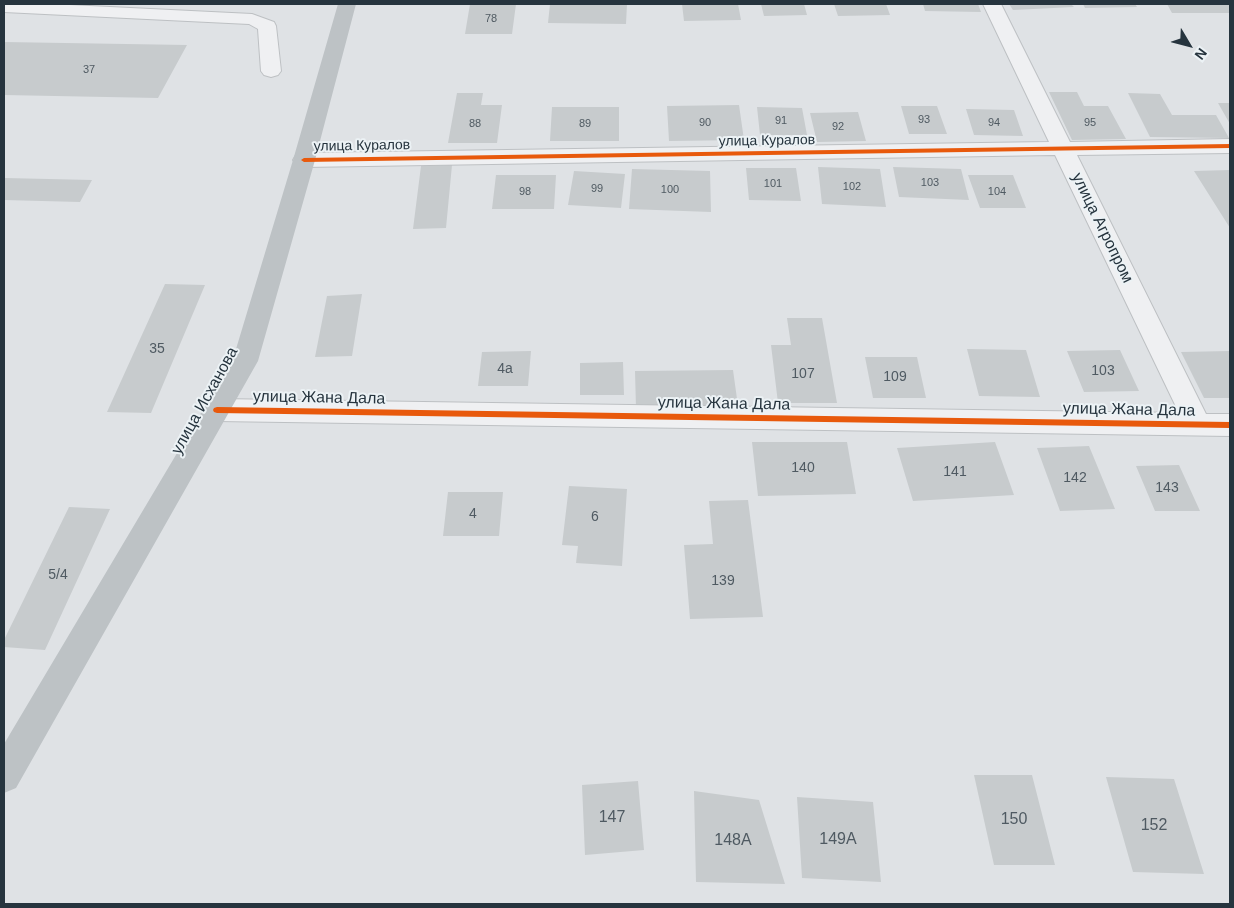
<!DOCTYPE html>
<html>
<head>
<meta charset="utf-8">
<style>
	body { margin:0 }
	#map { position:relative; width:1234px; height:908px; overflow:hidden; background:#dfe2e5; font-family:Helvetica,sans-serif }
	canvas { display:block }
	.frame { position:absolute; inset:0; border:5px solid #26343e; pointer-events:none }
	.north { position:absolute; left:1164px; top:20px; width:50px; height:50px; -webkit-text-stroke:4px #ecf2f5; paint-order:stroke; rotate:127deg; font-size:14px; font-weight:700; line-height:20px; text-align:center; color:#26343e }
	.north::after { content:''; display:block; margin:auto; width:18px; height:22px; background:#26343e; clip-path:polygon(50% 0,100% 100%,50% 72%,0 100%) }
</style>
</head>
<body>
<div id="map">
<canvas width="1234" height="908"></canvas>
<div class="frame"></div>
<div class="north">N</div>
</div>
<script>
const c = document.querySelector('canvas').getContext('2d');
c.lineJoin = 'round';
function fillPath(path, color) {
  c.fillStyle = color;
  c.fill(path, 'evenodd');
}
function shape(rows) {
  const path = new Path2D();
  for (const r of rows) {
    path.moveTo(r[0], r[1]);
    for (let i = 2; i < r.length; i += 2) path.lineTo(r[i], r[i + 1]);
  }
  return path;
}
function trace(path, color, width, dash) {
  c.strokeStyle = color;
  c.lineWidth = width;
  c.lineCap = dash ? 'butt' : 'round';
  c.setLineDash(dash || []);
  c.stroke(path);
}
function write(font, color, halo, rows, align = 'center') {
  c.font = font + ' Helvetica,sans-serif';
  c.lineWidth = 4;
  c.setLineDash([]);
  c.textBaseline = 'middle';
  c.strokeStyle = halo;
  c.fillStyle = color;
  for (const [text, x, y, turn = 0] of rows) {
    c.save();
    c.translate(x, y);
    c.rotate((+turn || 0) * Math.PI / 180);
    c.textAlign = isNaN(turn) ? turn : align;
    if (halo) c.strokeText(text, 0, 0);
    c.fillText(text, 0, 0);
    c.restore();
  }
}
fillPath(shape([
	[470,4,516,4,512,34,465,34],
	[550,4,627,4,626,24,548,23],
	[682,4,738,4,741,20,684,21],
	[761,4,804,4,807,15,764,16],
	[834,4,886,4,890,15,838,16],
	[923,4,978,4,981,12,925,11],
	[1009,4,1071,4,1074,7,1013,10],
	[1083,4,1135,4,1137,7,1085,8],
	[1167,4,1229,4,1230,13,1172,13],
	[4,42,187,45,158,98,4,95],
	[1049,92,1077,92,1084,106,1108,106,1126,139,1072,140],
	[457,93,483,93,481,105,502,105,497,143,448,143],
	[1128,93,1160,94,1172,115,1216,115,1229,138,1150,137],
	[1218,103,1230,103,1230,124],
	[739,105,744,140,669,141,667,106],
	[901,106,937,106,947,134,909,134],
	[552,107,619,107,619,141,550,141],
	[757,107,802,108,807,135,760,135],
	[966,109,1014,110,1023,136,974,135],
	[858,112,866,141,817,142,810,113],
	[452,165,446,228,413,229,421,166],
	[818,167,880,169,886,207,822,204],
	[893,167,961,169,969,200,899,197],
	[746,168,796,168,801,201,749,200],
	[632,169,710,171,711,212,629,209],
	[1230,170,1230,228,1194,171],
	[574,171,625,174,621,208,568,205],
	[496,175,556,175,554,209,492,209],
	[968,175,1013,175,1026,208,980,208],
	[5,178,92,180,80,202,4,200],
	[165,284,205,285,151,413,107,412],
	[362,294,352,356,315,357,327,296],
	[787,318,822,318,837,403,778,403,771,345,791,345],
	[967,349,1026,350,1040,397,979,396],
	[1120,350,1139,391,1084,392,1067,351],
	[531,351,528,386,478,386,482,352],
	[1230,351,1230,398,1204,398,1181,352],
	[865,357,917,357,926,398,873,398],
	[623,362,624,395,580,395,580,363],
	[733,370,738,406,636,408,635,371],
	[752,442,847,442,856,494,758,496],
	[995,442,1014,495,913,501,897,448],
	[1089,446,1115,509,1060,511,1037,448],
	[1179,465,1200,511,1155,511,1136,466],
	[569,486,627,489,622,566,576,563,578,546,562,545],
	[448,492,503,492,499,536,443,536],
	[748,500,763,617,690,619,684,545,713,544,709,501],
	[69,507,110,509,45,650,4,647,4,640],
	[974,775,1032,775,1055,865,994,865],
	[1106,777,1174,779,1204,874,1133,872],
	[638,781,644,850,585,855,582,785],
	[694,791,759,800,785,884,696,882],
	[797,797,873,802,881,882,802,878]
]), '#c7cbcd');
const street = shape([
	[4,4,49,4,252,14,274,22,276,26,281,71,278,75,271,77,264,75,261,71,258,29,249,24,4,12,4,4],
	[983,4,1001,4,1070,142,1230,139,1230,153,1077,155,1206,414,1230,414,1230,436,217,421,208,418,204,410,208,402,217,399,1179,413,1055,155,304,167,296,165,293,160,296,155,304,153,1049,142,983,4]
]);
trace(street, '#bdc0c3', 2);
fillPath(street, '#eff0f2');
fillPath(shape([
	[338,4,356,4,315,160,258,361,16,788,4,793,4,744,233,359,293,160,338,4]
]), '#bdc2c5');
fillPath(shape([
	[1230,144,1230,148,304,162,301,160,304,158,1230,144],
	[217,407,1230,422,1230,428,217,413,214,412,213,410,214,408,217,407]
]), '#e8590c');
write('11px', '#4f5a62', null, [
	["78",491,19],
	["37",89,70],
	["93",924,120],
	["91",781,121],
	["90",705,123],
	["94",994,123],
	["95",1090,123],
	["88",475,124],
	["89",585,124],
	["92",838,127],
	["103",930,183],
	["101",773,184],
	["102",852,187],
	["99",597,189],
	["100",670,190],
	["98",525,192],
	["104",997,192]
]);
write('14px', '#26343e', '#ecf2f5', [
	["улица Куралов",767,141,-1],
	["улица Куралов",362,146,-1]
]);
write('14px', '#4f5a62', null, [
	["35",157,349],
	["4а",505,369],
	["103",1103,371],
	["107",803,374],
	["109",895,377],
	["140",803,468],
	["141",955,472],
	["142",1075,478],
	["143",1167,488],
	["4",473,514],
	["6",595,517],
	["5/4",58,575],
	["139",723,581]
]);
write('16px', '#26343e', '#ecf2f5', [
	["улица Агропром",1102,228,64],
	["улица Жана Дала",319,398,1],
	["улица Исханова",205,401,-61],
	["улица Жана Дала",724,404,1],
	["улица Жана Дала",1129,410,1]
]);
write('16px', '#4f5a62', null, [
	["147",612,818],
	["150",1014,820],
	["152",1154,826],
	["149А",838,840],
	["148А",733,841]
]);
</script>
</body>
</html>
